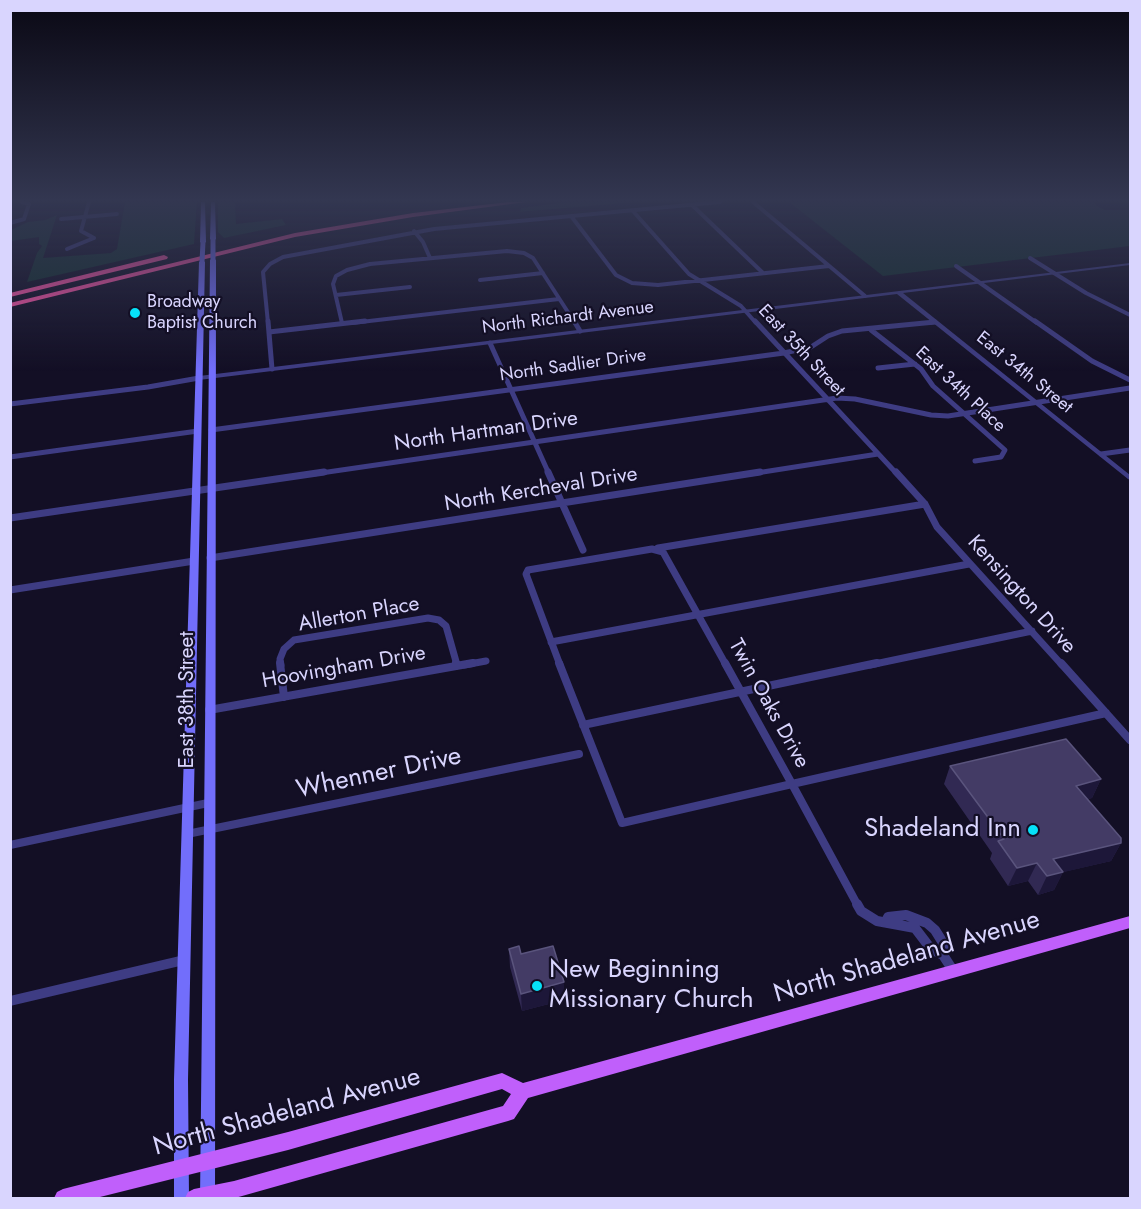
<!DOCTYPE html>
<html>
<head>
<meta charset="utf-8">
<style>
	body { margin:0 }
	#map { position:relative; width:1141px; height:1209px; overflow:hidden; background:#130f25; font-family:Jost,sans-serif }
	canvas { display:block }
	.frame { position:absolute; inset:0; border:12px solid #d9d5fe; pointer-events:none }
</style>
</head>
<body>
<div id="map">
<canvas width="1141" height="1209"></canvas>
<div class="frame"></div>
</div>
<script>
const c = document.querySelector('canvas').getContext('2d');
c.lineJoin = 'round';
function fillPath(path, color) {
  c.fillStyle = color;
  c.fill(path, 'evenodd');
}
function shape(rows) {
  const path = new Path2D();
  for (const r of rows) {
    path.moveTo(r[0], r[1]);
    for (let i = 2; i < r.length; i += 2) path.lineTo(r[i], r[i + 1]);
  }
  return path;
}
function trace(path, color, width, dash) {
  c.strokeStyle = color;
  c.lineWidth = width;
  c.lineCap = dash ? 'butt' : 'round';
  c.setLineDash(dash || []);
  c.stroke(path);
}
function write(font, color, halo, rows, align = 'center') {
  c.font = font + ' Jost,sans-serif';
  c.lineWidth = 4.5;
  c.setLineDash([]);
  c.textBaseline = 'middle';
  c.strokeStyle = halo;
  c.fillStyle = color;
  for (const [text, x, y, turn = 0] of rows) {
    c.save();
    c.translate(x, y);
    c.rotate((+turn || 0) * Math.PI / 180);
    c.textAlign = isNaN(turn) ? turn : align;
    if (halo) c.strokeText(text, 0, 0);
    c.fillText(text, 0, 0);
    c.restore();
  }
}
fillPath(shape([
	[125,202,197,202,194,244,27,282,37,253,42,246,39,244,39,237,11,241,11,230,28,222,45,220,57,215,43,258,111,253,117,249],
	[218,202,235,202,236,224,282,219,286,225,224,238,218,232],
	[567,202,635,202,520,212,521,208],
	[789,202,1094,202,1097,206,1105,210,1130,210,1130,246,883,276]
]), '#132f2e');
trace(shape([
	[89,202,81,231,94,238],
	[753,202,865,296],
	[692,205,763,273],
	[632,210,689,274,741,306,756,323],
	[571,216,616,275,632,283,658,285,829,266],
	[61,219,117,214],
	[10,223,24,219,29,204,22,202],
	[414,231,423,242,430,258],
	[67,249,94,238],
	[1030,258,1086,293,1130,315],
	[956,266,1037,323],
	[480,280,543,273],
	[336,295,410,287],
	[268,323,263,272,270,264,283,257,434,229,720,202],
	[342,323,333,284,336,276,347,270,370,264,507,251,524,253,533,258,575,323],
	[352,323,559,299],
	[929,323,935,322]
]), '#3e3c83', 4);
trace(shape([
	[268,321,272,369],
	[574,321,580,331],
	[755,321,897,474],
	[1035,321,1092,361,1130,380],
	[871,330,921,369,933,386,1005,450,1001,457,975,461],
	[269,332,365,321],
	[490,343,549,474],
	[878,368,915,364],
	[10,404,148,387,199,378],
	[211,430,784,353,811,347,828,336,842,331,935,322],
	[1101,454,1130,450],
	[10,457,198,431],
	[314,474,837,398,855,399,931,415,948,416,1130,388],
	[750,474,878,454]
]), '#3e3c83', 5);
trace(shape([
	[548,472,583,550],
	[896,472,925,504,937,527,1062,665],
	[10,518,324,472],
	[658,548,925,504],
	[210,558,760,472],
	[10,590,194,561],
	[551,642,969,564],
	[281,665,280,659,284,649,294,640,428,618,439,620,446,626,457,665],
	[464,665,486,661],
	[560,665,526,574,528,570,652,549,663,552,726,665],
	[870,665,1032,631]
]), '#3e3c83', 7);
trace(shape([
	[280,663,284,697],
	[456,663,457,666],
	[559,663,622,823,792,784],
	[725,663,792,784],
	[1061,663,1130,740],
	[209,710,473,663],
	[583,725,877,663],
	[792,784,858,906],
	[792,784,1106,713],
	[187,834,579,754],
	[10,845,208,803]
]), '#3e3c83', 8);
trace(shape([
	[857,904,861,911,877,921,915,928,931,949,943,955,954,972],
	[886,922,888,917,906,915,927,923,935,930,945,946,943,955],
	[10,1001,184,960]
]), '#3e3c83', 10);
fillPath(shape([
	[1130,263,1130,265,903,293,1130,475,1130,480,1128,479,897,294,199,380,196,378,199,376,1130,263]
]), '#3e3c83');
fillPath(shape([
	[201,202,205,202,206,242,203,244,200,242,201,202],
	[211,202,215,202,216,239,213,241,210,239,211,202],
	[213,258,216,260,215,1198,200,1198,210,260,213,258],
	[202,260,205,262,188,1079,189,1198,174,1198,174,1079,199,262,202,260]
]), '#726efb');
fillPath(shape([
	[1130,916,1130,928,528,1098,514,1119,508,1121,235,1198,185,1198,188,1192,194,1189,234,1181,503,1106,511,1094,502,1089,288,1150,96,1198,54,1198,57,1192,63,1189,288,1132,502,1073,523,1083,1130,916]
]), '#c05ffb');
fillPath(shape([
	[508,202,526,202,413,217,295,237,10,307,10,303,295,233,413,213,508,202],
	[164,255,168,257,167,259,10,297,10,293,164,255]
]), '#fb53a4');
trace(shape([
	[213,239,213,260],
	[202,262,203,242]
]), '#726efb', 5);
fillPath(shape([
	[950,766,1101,779,1092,798,1088,799,1121,843,1111,861,1063,872,1054,890,1038,895,1028,881,1008,886,990,859,992,853,944,784],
	[509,949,521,954,564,1000,522,1011,510,967]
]), '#312953');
fillPath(shape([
	[1101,779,1092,798,1068,804,1076,786],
	[1121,843,1111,861,1047,876,1053,859],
	[1037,863,1028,881,1008,886,1017,868],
	[1063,872,1054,890,1038,895,1047,876],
	[564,982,564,1000,522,1011,521,994]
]), '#1d1739');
const building = shape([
	[1066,739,1101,779,1076,786,1121,838,1121,843,1053,859,1063,872,1047,876,1037,863,1017,868,998,841,1004,839,950,766,1066,739],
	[519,946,521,954,553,946,564,982,521,994,509,949,519,946]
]);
fillPath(building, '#433b65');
trace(building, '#5a547d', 1.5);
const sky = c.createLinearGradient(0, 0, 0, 371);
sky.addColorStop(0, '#0a0814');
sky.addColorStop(0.54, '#333751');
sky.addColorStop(1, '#33375100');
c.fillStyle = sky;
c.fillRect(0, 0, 1141, 371);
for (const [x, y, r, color] of [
	[135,313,6,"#06e1f8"],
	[1033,830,6,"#06e1f8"],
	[537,986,6,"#06e1f8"]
]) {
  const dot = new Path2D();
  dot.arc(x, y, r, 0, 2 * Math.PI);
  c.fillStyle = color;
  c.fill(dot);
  trace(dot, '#130f25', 2);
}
write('18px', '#d9d5fe', '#130f25', [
	["Broadway",147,303],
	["Baptist Church",147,324]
], 'left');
write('18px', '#d9d5fe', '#130f25', [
	["North Richardt Avenue",568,318,-7],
	["East 35th Street",801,351,47],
	["North Sadlier Drive",573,366,-8],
	["East 34th Street",1024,373,39],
	["East 34th Place",960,390,43]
]);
write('21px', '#d9d5fe', '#130f25', [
	["North Hartman Drive",486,432,-8],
	["North Kercheval Drive",541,490,-9],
	["Kensington Drive",1021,595,48],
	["Allerton Place",359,615,-10],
	["Hoovingham Drive",344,668,-10],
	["East 38th Street",188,700,-90],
	["Twin Oaks Drive",768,704,61]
]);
write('26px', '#d9d5fe', '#130f25', [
	["Whenner Drive",379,774,-12],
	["North Shadeland Avenue",907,958,-16],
	["North Shadeland Avenue",287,1113,-15]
]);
write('26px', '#d9d5fe', '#130f25', [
	["Shadeland Inn",1021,830],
	["New Beginning",549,971,"left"],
	["Missionary Church",549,1001,"left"]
], 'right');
</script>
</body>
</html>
